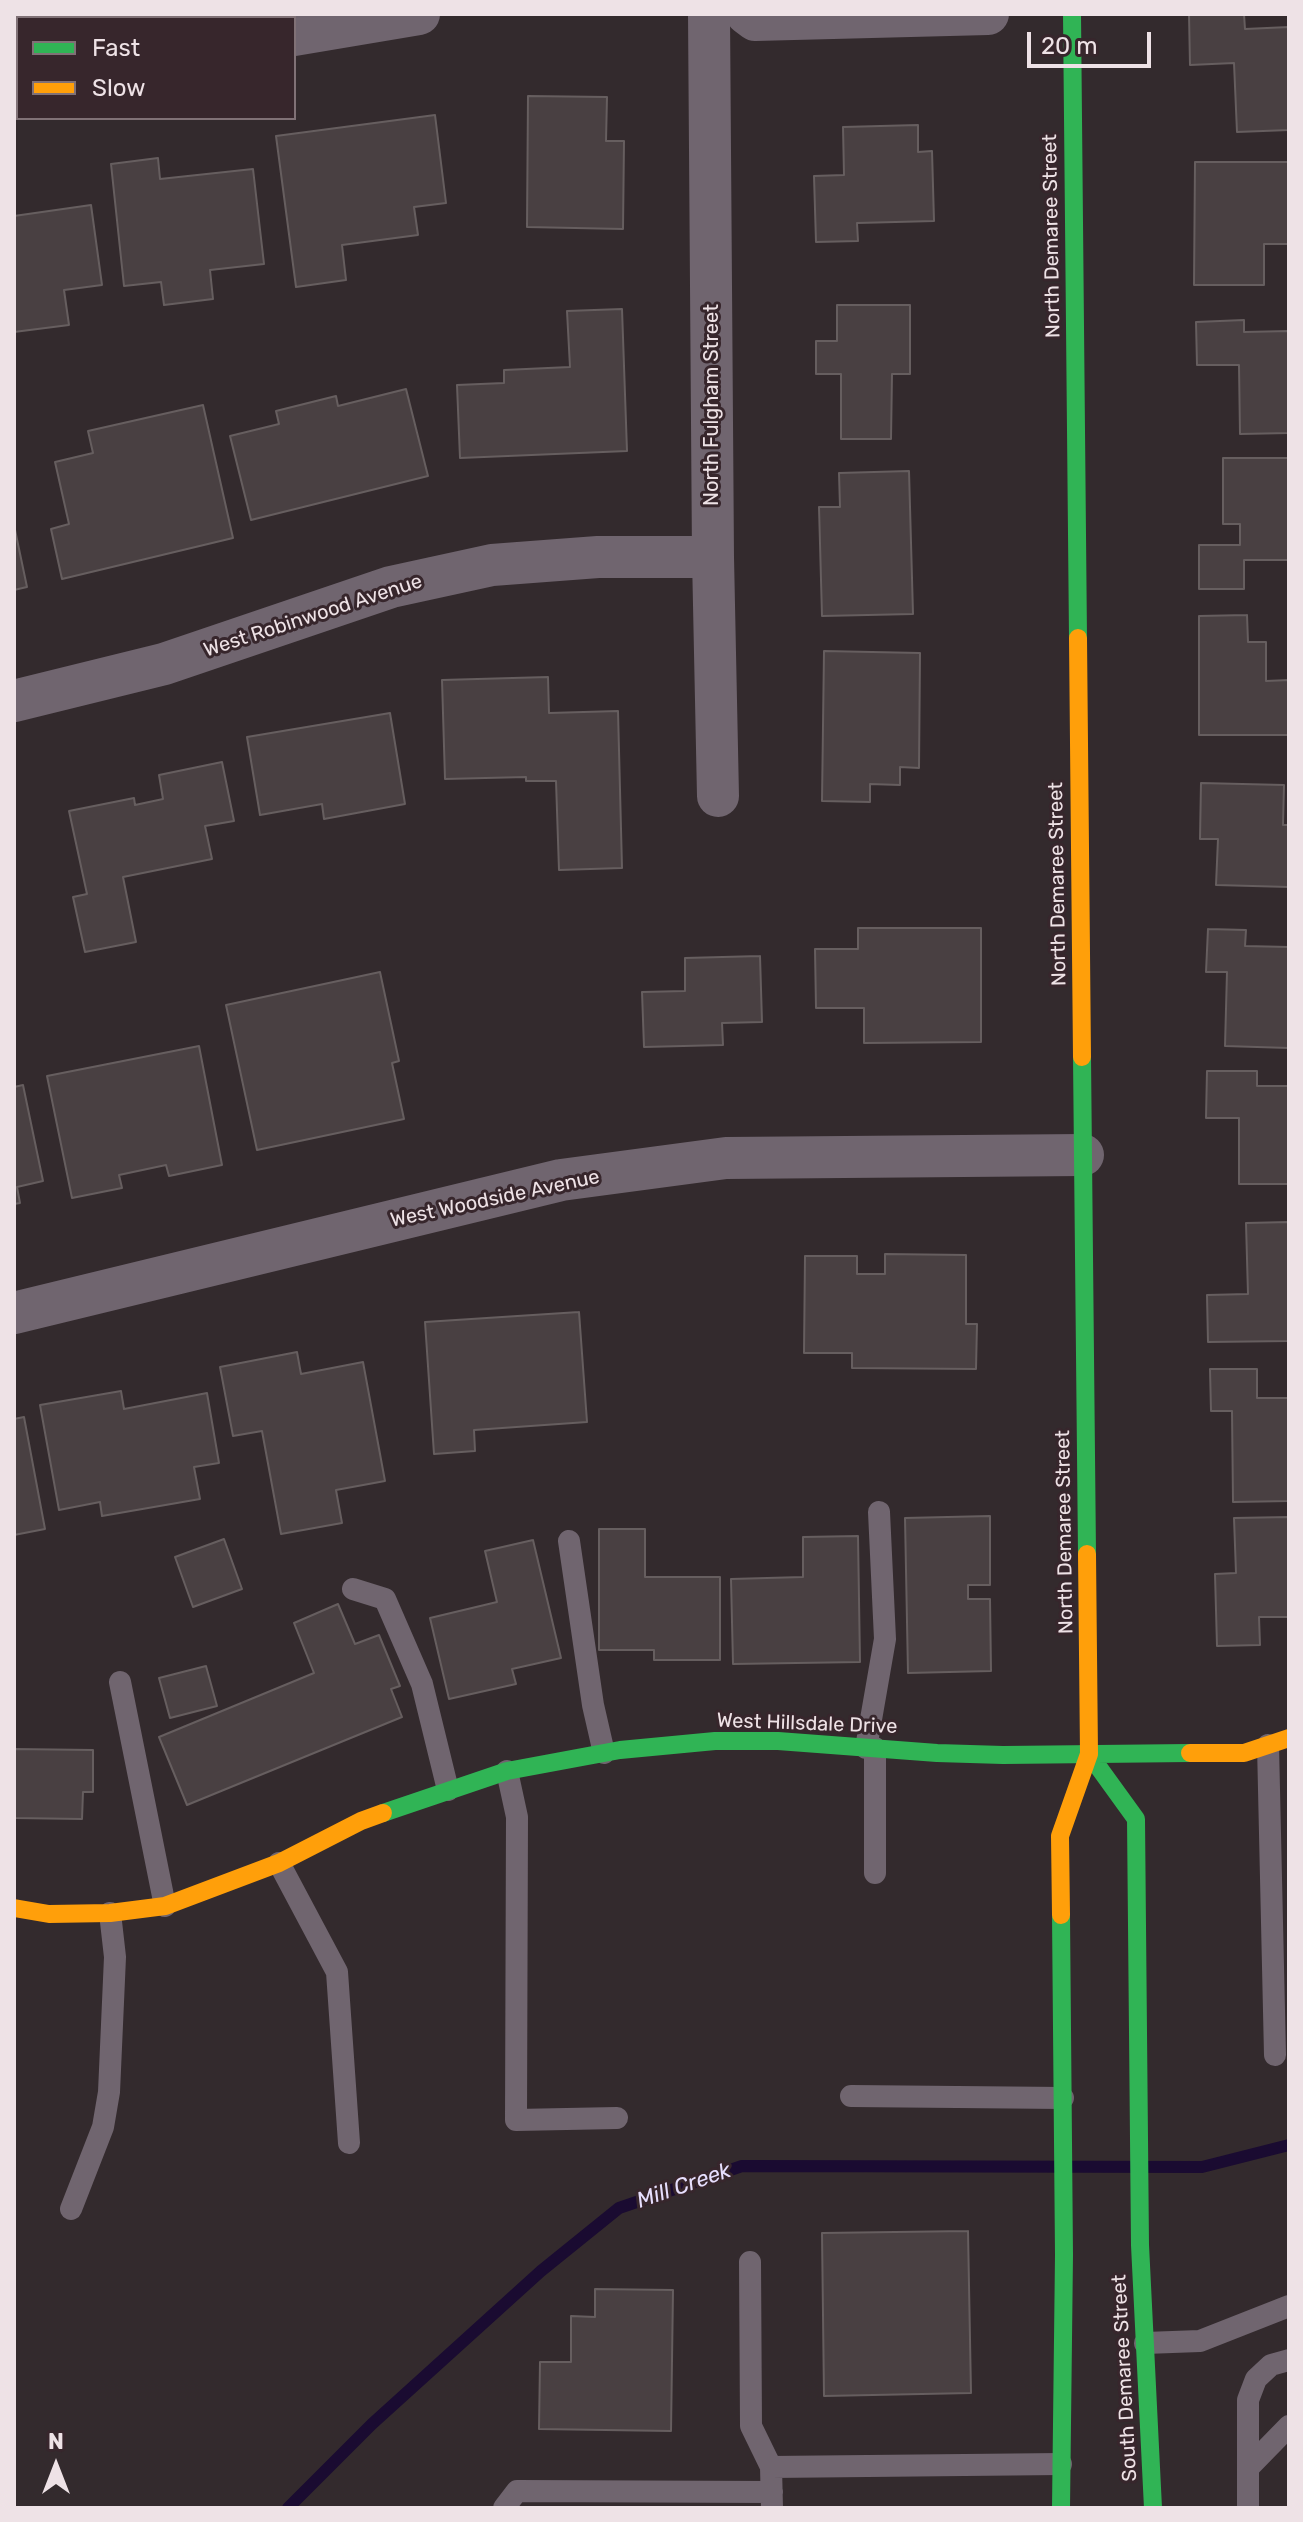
<!DOCTYPE html>
<html>
<head>
<meta charset="utf-8">
<style>
	body { margin:0 }
	#map { position:relative; width:1303px; height:2522px; overflow:hidden; background:#332a2d; font-family:Rubik,sans-serif }
	canvas { display:block }
	.frame { position:absolute; inset:0; border:16px solid #eee2e6; pointer-events:none }
	.legend { position:absolute; left:16px; top:16px; width:280px; height:104px; box-sizing:border-box; background:#37262c; border:2px solid #807176; margin:0; padding:10px 14px; list-style:none; font-size:24px; color:#eee2e6 }
	.legend li { display:flex; align-items:center; gap:16px; height:40px }
	.legend b { width:40px; border:2px solid #807176 }
	.north { position:absolute; left:16px; top:2426px; width:80px; height:80px; -webkit-text-stroke:6px #37262c; paint-order:stroke; rotate:0deg; font-size:22px; font-weight:700; line-height:32px; text-align:center; color:#eee2e6 }
	.north::after { content:''; display:block; margin:auto; width:28px; height:36px; background:#eee2e6; clip-path:polygon(50% 0,100% 100%,50% 72%,0 100%) }
	.scale { position:absolute; left:1027px; top:32px; width:124px; height:36px; box-sizing:border-box; border:4px solid #eee2e6; border-top:0; padding-left:10px; font-size:24px; line-height:28px; white-space:nowrap; color:#eee2e6; -webkit-text-stroke:6px #37262c; paint-order:stroke }
</style>
</head>
<body>
<div id="map">
<canvas width="1303" height="2522"></canvas>
<div class="frame"></div>
<ul class="legend">
<li><b style="height:10px;background:#30b455"></b>Fast</li>
<li><b style="height:10px;background:#ff9f0a"></b>Slow</li>
</ul>
<div class="north">N</div>
<div class="scale">20 m</div>
</div>
<script>
const c = document.querySelector('canvas').getContext('2d');
c.lineJoin = 'round';
function shape(rows) {
  const path = new Path2D();
  for (const r of rows) {
    path.moveTo(r[0], r[1]);
    for (let i = 2; i < r.length; i += 2) path.lineTo(r[i], r[i + 1]);
  }
  return path;
}
function trace(path, color, width, dash) {
  c.strokeStyle = color;
  c.lineWidth = width;
  c.lineCap = dash ? 'butt' : 'round';
  c.setLineDash(dash || []);
  c.stroke(path);
}
function fillPath(path, color) {
  c.fillStyle = color;
  c.fill(path, 'evenodd');
}
function write(font, color, halo, rows, align = 'center') {
  c.font = font + ' Rubik,sans-serif';
  c.lineWidth = 6;
  c.setLineDash([]);
  c.textBaseline = 'middle';
  c.strokeStyle = halo;
  c.fillStyle = color;
  for (const [text, x, y, turn = 0] of rows) {
    c.save();
    c.translate(x, y);
    c.rotate((+turn || 0) * Math.PI / 180);
    c.textAlign = isNaN(turn) ? turn : align;
    if (halo) c.strokeText(text, 0, 0);
    c.fillText(text, 0, 0);
    c.restore();
  }
}
trace(shape([
	[288,2508,372,2424,541,2271,619,2208,742,2166,1202,2167,1289,2145]
]), '#1a0b31', 12);
const building = shape([
	[1189,14,1244,14,1245,29,1289,27,1289,130,1237,132,1234,63,1190,65,1189,14],
	[528,96,607,97,606,141,624,141,623,229,527,227,528,96],
	[435,115,446,203,414,207,418,235,342,245,346,280,296,287,276,136,435,115],
	[918,125,918,152,932,151,934,221,857,223,858,241,816,242,814,176,844,175,843,127,918,125],
	[158,158,160,179,253,169,264,264,210,270,213,299,164,305,161,282,124,286,111,164,158,158],
	[1195,162,1289,162,1289,244,1264,244,1264,285,1194,285,1195,162],
	[91,205,102,285,64,290,69,325,14,332,14,216,91,205],
	[837,305,910,305,910,374,892,374,891,439,841,439,841,374,816,374,816,341,837,341,837,305],
	[622,309,627,451,460,458,457,385,504,383,504,370,570,367,567,311,622,309],
	[1244,320,1244,332,1289,331,1289,433,1240,434,1239,365,1197,365,1196,322,1244,320],
	[406,389,428,476,251,520,230,436,279,424,276,411,336,396,338,406,406,389],
	[203,405,233,538,62,579,51,529,69,524,55,462,93,453,88,431,203,405],
	[1223,458,1289,458,1289,560,1244,560,1244,589,1199,589,1199,545,1240,545,1240,524,1223,524,1223,458],
	[909,471,913,614,822,616,819,507,840,507,839,473,909,471],
	[14,525,27,587,14,590,14,525],
	[1247,615,1248,642,1266,642,1266,681,1289,680,1289,735,1199,735,1199,616,1247,615],
	[824,651,920,653,919,768,900,767,900,785,870,784,870,802,822,801,824,651],
	[548,677,549,713,618,711,622,868,559,870,556,781,526,781,526,777,445,779,442,680,548,677],
	[390,713,405,804,324,819,322,804,260,815,247,737,390,713],
	[222,762,234,821,205,826,212,859,123,877,136,942,85,952,73,897,87,894,69,811,134,798,135,805,163,799,159,775,222,762],
	[1201,783,1284,785,1283,825,1289,825,1289,887,1216,885,1218,839,1200,839,1201,783],
	[858,928,981,928,981,1042,864,1043,864,1008,816,1008,815,949,858,949,858,928],
	[1208,929,1246,930,1245,946,1289,947,1289,1048,1225,1046,1227,972,1206,972,1208,929],
	[760,956,762,1022,722,1023,723,1045,644,1047,642,992,685,991,685,958,760,956],
	[380,972,399,1061,392,1063,404,1119,257,1150,226,1005,380,972],
	[199,1046,222,1165,169,1176,166,1165,119,1175,122,1188,72,1198,47,1076,199,1046],
	[1207,1071,1257,1071,1257,1086,1289,1086,1289,1184,1239,1184,1239,1118,1206,1118,1207,1071],
	[23,1085,43,1181,17,1187,20,1203,14,1204,14,1087,23,1085],
	[1289,1222,1289,1341,1208,1342,1207,1295,1248,1294,1246,1223,1289,1222],
	[885,1254,966,1255,966,1324,977,1324,976,1369,852,1368,852,1353,804,1353,805,1256,857,1256,857,1274,885,1274,885,1254],
	[579,1312,587,1422,474,1430,475,1451,434,1454,425,1322,579,1312],
	[297,1352,301,1374,363,1362,385,1481,336,1490,342,1523,281,1534,262,1431,233,1436,220,1367,297,1352],
	[1210,1369,1257,1369,1257,1398,1289,1398,1289,1501,1233,1502,1232,1411,1211,1411,1210,1369],
	[121,1391,124,1409,207,1393,219,1463,194,1467,200,1499,102,1516,100,1502,59,1510,40,1405,121,1391],
	[24,1417,45,1529,14,1535,14,1419,24,1417],
	[990,1516,990,1585,968,1585,968,1599,990,1599,991,1671,908,1673,905,1518,990,1516],
	[1289,1517,1289,1617,1259,1617,1260,1645,1217,1646,1215,1574,1236,1573,1234,1518,1289,1517],
	[599,1529,645,1529,645,1577,720,1577,720,1660,654,1660,654,1650,599,1650,599,1529],
	[858,1536,860,1662,733,1664,731,1579,803,1577,803,1537,858,1536],
	[224,1539,242,1589,193,1607,175,1557,224,1539],
	[533,1540,561,1658,512,1669,516,1684,449,1699,430,1618,497,1602,485,1551,533,1540],
	[338,1604,355,1644,379,1635,400,1686,391,1689,402,1717,187,1805,159,1737,314,1673,294,1623,338,1604],
	[206,1666,217,1706,170,1718,159,1678,206,1666],
	[14,1749,93,1750,93,1792,83,1792,82,1819,14,1818,14,1749],
	[968,2231,971,2393,824,2396,822,2233,968,2231],
	[595,2289,673,2290,671,2431,539,2429,540,2362,571,2362,571,2316,595,2317,595,2289]
]);
fillPath(building, '#494042');
trace(building, '#665e5f', 2);
trace(shape([
	[569,1541,593,1705,604,1753],
	[353,1589,385,1599,422,1684,448,1790],
	[120,1682,165,1906],
	[1268,1745,1275,2055],
	[866,1748,885,1639,879,1512],
	[875,1748,875,1873],
	[507,1771,517,1817,516,2120,617,2118],
	[279,1863,337,1972,349,2143],
	[851,2096,1063,2098],
	[71,2209,103,2127,109,2092,115,1957,110,1913],
	[750,2262,751,2426,771,2467,772,2508],
	[1145,2343,1200,2341,1289,2306],
	[771,2467,1061,2464],
	[1248,2468,1289,2426],
	[504,2508,517,2491,772,2492],
	[1248,2508,1248,2400,1256,2379,1271,2365,1289,2360]
]), '#70656f', 22);
trace(shape([
	[709,14,713,557,718,796],
	[747,14,755,20,988,14],
	[294,35,419,14],
	[14,82,18,82],
	[14,701,164,664,391,587,492,565,598,557,713,557],
	[14,1313,561,1180,726,1158,1083,1155]
]), '#70656f', 42);
trace(shape([
	[1072,14,1078,638],
	[1082,1057,1087,1554],
	[1089,1754,1136,1819,1140,2245,1153,2508],
	[383,1813,507,1771,620,1750,715,1741,778,1741,937,1753,1003,1755,1190,1753],
	[1061,1915,1064,2255,1061,2508]
]), '#30b455', 18);
trace(shape([
	[1078,638,1082,1057],
	[1190,1753,1244,1753,1289,1738],
	[14,1908,49,1914,110,1913,165,1906,279,1863,361,1821,383,1813],
	[1061,1915,1060,1836,1089,1754,1087,1554]
]), '#ff9f0a', 18);
write('20px', '#eee2e6', '#37262c', [
	["North Demaree Street",1052,236,-91],
	["North Fulgham Street",712,405,-90],
	["West Robinwood Avenue",313,616,-18],
	["North Demaree Street",1058,884,-91],
	["West Woodside Avenue",495,1199,-12],
	["North Demaree Street",1065,1532,-91],
	["West Hillsdale Drive",807,1724,2],
	["South Demaree Street",1125,2378,-93]
]);
write('italic 22px', '#e7dffe', '#37262c', [
	["Mill Creek",684,2186,-19]
]);
</script>
</body>
</html>
